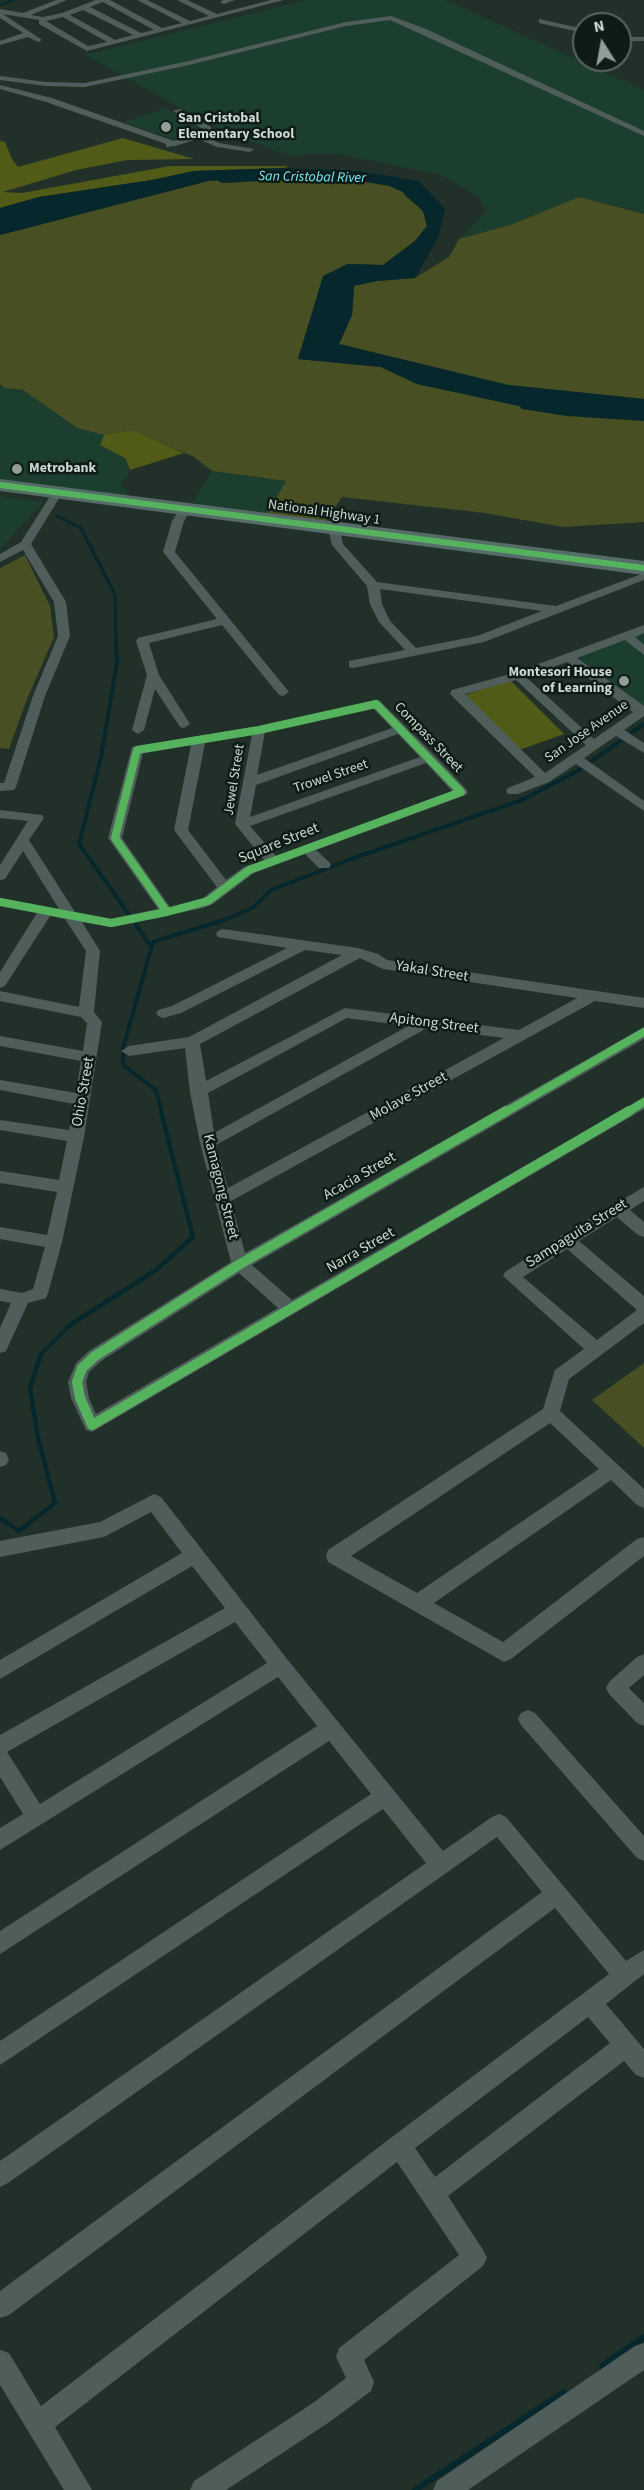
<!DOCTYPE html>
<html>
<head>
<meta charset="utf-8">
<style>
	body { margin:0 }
	#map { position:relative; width:644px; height:2490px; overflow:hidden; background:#213129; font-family:"Source Sans 3",sans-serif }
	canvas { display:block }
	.north { position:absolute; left:572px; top:12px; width:60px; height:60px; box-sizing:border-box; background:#0f1b16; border:2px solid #5a6761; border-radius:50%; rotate:349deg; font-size:16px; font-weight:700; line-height:24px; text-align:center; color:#cad9d1 }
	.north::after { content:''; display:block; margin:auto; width:21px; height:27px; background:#8f9e96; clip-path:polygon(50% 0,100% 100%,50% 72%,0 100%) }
</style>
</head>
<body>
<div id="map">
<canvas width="644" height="2490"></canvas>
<div class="north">N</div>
</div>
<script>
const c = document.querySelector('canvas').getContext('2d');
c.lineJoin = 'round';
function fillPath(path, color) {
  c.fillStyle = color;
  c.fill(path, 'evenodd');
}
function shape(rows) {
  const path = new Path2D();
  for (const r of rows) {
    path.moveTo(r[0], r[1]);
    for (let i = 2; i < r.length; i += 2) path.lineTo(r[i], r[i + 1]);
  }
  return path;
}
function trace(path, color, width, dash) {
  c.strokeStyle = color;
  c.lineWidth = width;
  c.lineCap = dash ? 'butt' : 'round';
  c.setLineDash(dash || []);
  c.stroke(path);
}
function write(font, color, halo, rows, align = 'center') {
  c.font = font + ' "Source Sans 3",sans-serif';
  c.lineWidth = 5;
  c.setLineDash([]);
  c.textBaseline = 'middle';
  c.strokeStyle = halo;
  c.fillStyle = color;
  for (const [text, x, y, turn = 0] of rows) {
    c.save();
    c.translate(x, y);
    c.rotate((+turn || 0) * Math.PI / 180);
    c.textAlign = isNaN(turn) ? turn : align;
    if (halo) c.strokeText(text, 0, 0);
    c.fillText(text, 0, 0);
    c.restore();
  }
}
fillPath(shape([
	[306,0,445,0,644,90,644,214,579,197,510,225,459,239,487,211,476,195,440,175,338,154,307,154,293,157,218,129,86,55],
	[165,108,203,131,176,140,123,122],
	[0,384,5,388,23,390,77,428,104,435,101,445,125,458,129,474,120,485,129,492,125,496,0,479],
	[212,471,286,481,266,515,197,506,193,502],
	[0,496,43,502,0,549],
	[644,631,644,704,639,707,575,659]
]), '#1c3e2f');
fillPath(shape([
	[293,174,369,178,397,183,405,195,423,211,427,226,415,241,383,265,347,264,311,317,298,359,381,367,417,384,524,407,644,417,644,522,563,527,485,513,342,497,325,522,266,515,286,481,212,471,194,457,133,430,104,435,77,428,23,390,5,388,0,384,0,235,208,181],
	[579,197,644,214,644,399,508,385,339,344,352,315,354,285,377,281,415,278,449,257,459,239,510,225],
	[25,555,50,606,54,637,27,699,9,749,0,748,0,568],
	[644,1363,644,1448,592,1400]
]), '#474f23');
fillPath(shape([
	[123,138,194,159,127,160,76,170,3,192,22,193,170,166,289,166,284,168,194,171,152,180,39,197,0,208,0,141,5,142,12,159,18,167],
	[133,430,184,453,130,470,125,458,100,445,104,435],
	[510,680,564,734,519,750,462,696]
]), '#515b17');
fillPath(shape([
	[284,168,357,171,419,181,445,209,438,238,415,278,377,281,354,286,352,315,339,344,508,385,644,399,644,417,524,407,417,384,381,367,298,359,323,276,347,264,383,265,415,241,427,226,423,211,405,195,397,183,369,178,293,174,208,181,0,235,0,208,39,197,152,180,194,171]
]), '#06272b');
trace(shape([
	[0,5,13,0]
]), '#06272b', 2);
trace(shape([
	[57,516,81,528,115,595,116,645]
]), '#06272b', 3);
trace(shape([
	[116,644,117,662,101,757,79,844,128,913],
	[632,732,644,724],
	[136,925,152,948],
	[162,1113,156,1090,123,1065,123,1048,153,942,227,919,254,907,271,890,351,859,522,800,579,770,623,739]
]), '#06272b', 4);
trace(shape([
	[0,1518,19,1531,55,1503,38,1438,30,1388,41,1354,70,1325,156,1270,193,1237,161,1111]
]), '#06272b', 4.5);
trace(shape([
	[602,2366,644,2337],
	[415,2490,564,2392]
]), '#06272b', 6);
fillPath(shape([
	[281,172,360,173,392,178,418,188,437,209,429,214,424,212,408,194,389,186,360,181,281,180,222,183,215,179,222,175,281,172],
	[528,400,567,406,644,411,644,421,567,416,522,409,519,405,522,401,528,400]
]), '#06272b');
fillPath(shape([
	[56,0,67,0,31,15,43,17,62,13,96,0,110,0,162,28,182,23,137,0,147,0,190,21,209,16,177,0,187,0,217,14,271,0,284,0,87,51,39,24,39,20,3,14,42,40,38,42,28,37,0,45,0,41,23,33,0,18,0,9,23,13,56,0],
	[103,2,154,30,141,33,90,7,103,2],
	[83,10,133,35,115,40,70,15,83,10],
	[63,17,107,42,88,46,46,21,63,17],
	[223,0,235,0,224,4,220,2,223,0],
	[391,16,426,29,644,131,644,136,390,20,346,26,189,65,85,87,46,86,0,80,0,76,46,82,85,83,189,61,346,22,391,16],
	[539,19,584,29,584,33,539,23,539,19],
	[620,37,644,37,644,41,620,41,620,37],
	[0,85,52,98,174,141,196,134,203,129,173,111,180,109,211,127,211,131,205,136,219,143,254,149,250,152,217,147,198,139,175,146,166,147,166,144,46,102,0,89,0,85],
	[58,489,63,492,31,544,66,602,70,636,45,696,16,787,14,790,0,791,0,783,4,783,33,696,58,636,54,602,23,550,0,562,0,554,21,542,54,490,58,489],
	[185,506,191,509,184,521,175,552,289,692,283,696,279,695,222,625,149,643,159,675,190,724,184,728,180,727,155,689,144,730,138,734,132,730,147,675,136,641,138,638,217,619,163,552,172,521,181,507,185,506],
	[334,526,340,529,343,544,377,582,556,606,644,573,644,580,484,642,353,668,349,667,349,661,405,650,379,622,370,604,367,586,332,545,328,529,334,526],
	[380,589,542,611,477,636,416,648,390,621,382,604,380,589],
	[644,625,644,633,635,637,644,645,644,655,625,640,577,658,644,706,644,716,624,730,644,743,644,753,616,736,584,758,644,801,644,811,576,764,549,782,518,794,508,794,506,791,508,788,535,777,452,696,450,693,452,690,514,673,644,625],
	[567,662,633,712,594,739,526,677,567,662],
	[516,680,586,745,545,773,465,694,516,680],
	[376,700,380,701,434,755,466,789,468,792,466,795,316,850,329,862,331,865,329,868,319,868,305,854,254,873,213,904,203,908,111,927,82,922,100,951,94,1012,102,1022,84,1137,62,1242,48,1293,46,1298,28,1303,6,1351,0,1353,0,1328,11,1303,0,1301,0,1289,22,1293,33,1289,45,1247,0,1239,0,1227,47,1235,57,1192,0,1183,0,1171,59,1180,67,1141,0,1130,0,1120,69,1130,74,1104,0,1090,0,1080,76,1093,81,1061,0,1046,0,1036,83,1051,87,1023,81,1017,0,1001,0,991,79,1007,86,951,65,919,50,916,5,986,0,988,0,972,37,913,0,906,0,898,59,909,23,851,5,879,0,880,0,865,28,821,0,818,0,810,42,815,44,818,29,840,75,912,111,919,158,909,108,838,132,747,259,726,376,700],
	[373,708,392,728,257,775,265,732,373,708],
	[398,734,420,757,250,817,256,785,398,734],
	[252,735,235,824,264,860,244,867,226,880,188,830,205,743,252,735],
	[191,745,174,830,217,887,203,898,170,907,122,838,143,753,191,745],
	[426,763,452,791,276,856,250,826,426,763],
	[223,929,358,948,378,954,387,960,407,963,644,998,644,1008,595,1001,231,1201,245,1253,644,1027,644,1039,252,1265,292,1300,644,1097,644,1109,92,1432,86,1430,71,1398,68,1382,76,1363,89,1351,231,1262,200,1143,190,1092,185,1048,129,1056,121,1051,129,1046,189,1037,342,955,305,950,181,1013,163,1018,158,1016,156,1013,158,1010,172,1006,287,948,218,937,216,934,218,931,223,929],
	[360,958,383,969,577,998,519,1030,345,1008,206,1081,200,1044,360,958],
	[347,1018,408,1026,214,1133,208,1093,347,1018],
	[427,1028,504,1038,228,1188,216,1145,427,1028],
	[239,1273,278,1308,96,1414,89,1398,86,1382,89,1372,101,1361,239,1273],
	[644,1187,644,1201,630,1210,644,1222,644,1237,638,1235,617,1217,579,1241,644,1296,644,1323,569,1379,560,1411,644,1489,644,1508,637,1505,611,1480,434,1603,503,1642,637,1539,644,1537,644,1556,511,1659,504,1662,328,1562,326,1556,328,1550,543,1409,555,1370,584,1349,503,1276,505,1272,561,1236,644,1187],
	[567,1249,637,1310,597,1340,523,1277,567,1249],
	[550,1423,599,1469,417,1593,351,1556,550,1423],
	[0,1451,6,1453,9,1460,6,1465,0,1467,0,1451],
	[154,1494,161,1497,287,1659,443,1851,492,1817,499,1814,506,1817,626,1961,644,1950,644,1974,606,2004,644,2049,644,2078,636,2075,624,2061,448,2196,483,2250,487,2258,483,2266,364,2360,374,2382,371,2391,331,2421,226,2490,190,2490,194,2481,313,2403,346,2378,336,2357,339,2348,459,2255,397,2162,55,2427,92,2490,64,2490,0,2385,0,2350,9,2353,41,2406,392,2137,609,1974,555,1908,9,2315,0,2318,0,2291,542,1892,497,1837,8,2183,0,2187,0,2161,426,1863,383,1809,0,2065,0,2041,371,1794,329,1741,0,1954,0,1931,317,1726,278,1677,0,1850,0,1828,23,1814,0,1777,0,1735,225,1608,192,1566,0,1679,0,1660,182,1553,151,1512,104,1537,0,1557,0,1541,100,1522,154,1494],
	[235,1622,267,1663,40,1804,7,1752,235,1622],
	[588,2017,610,2043,435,2177,415,2148,588,2017],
	[644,1654,644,1675,629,1688,644,1703,644,1726,637,1723,609,1694,606,1688,609,1682,637,1657,644,1654],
	[528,1710,535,1713,644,1836,644,1861,637,1858,521,1725,518,1719,521,1713,528,1710],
	[644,2343,644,2370,468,2490,433,2490,437,2481,635,2346,644,2343]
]), '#505e5b');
fillPath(shape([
	[0,479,644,561,644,575,0,491,0,479]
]), '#556c68');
trace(shape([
	[0,485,644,568]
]), '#56b35d', 6);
trace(shape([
	[376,704,461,792,249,870,208,901,167,912,115,838,137,750,259,730,376,704],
	[0,902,111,923,167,912],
	[504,1113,644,1032],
	[626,1113,644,1102]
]), '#56b35d', 8);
trace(shape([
	[506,1111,240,1264,95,1356,82,1368,77,1382,80,1398,92,1425,629,1111]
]), '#56b35d', 10);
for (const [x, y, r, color] of [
	[166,127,6,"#8f9e96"],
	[17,469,6,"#8f9e96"],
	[624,681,6,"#8f9e96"]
]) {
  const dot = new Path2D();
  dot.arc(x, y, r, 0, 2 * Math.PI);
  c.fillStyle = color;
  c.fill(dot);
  trace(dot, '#0f1b16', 2);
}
write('bold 14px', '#cad9d1', '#0f1b16', [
	["San Cristobal",178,119],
	["Elementary School",178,135],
	["Metrobank",29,469],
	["Montesori House",612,673,"right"],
	["of Learning",612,689,"right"]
], 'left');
write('italic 14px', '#7ce9fc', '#0f1b16', [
	["San Cristobal River",312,178,1]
]);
write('14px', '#cad9d1', '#0f1b16', [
	["National Highway 1",324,513,8],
	["San Jose Avenue",587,732,-35],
	["Compass Street",428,738,46],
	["Trowel Street",331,777,-19],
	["Jewel Street",235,780,-81]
]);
write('15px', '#cad9d1', '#0f1b16', [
	["Square Street",279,844,-22],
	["Yakal Street",432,972,9],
	["Apitong Street",434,1024,7],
	["Ohio Street",84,1092,-80],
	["Molave Street",409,1097,-29],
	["Acacia Street",360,1177,-30],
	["Kamagong Street",220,1187,76],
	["Sampaguita Street",577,1234,-32],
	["Narra Street",361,1251,-30]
]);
</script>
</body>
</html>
